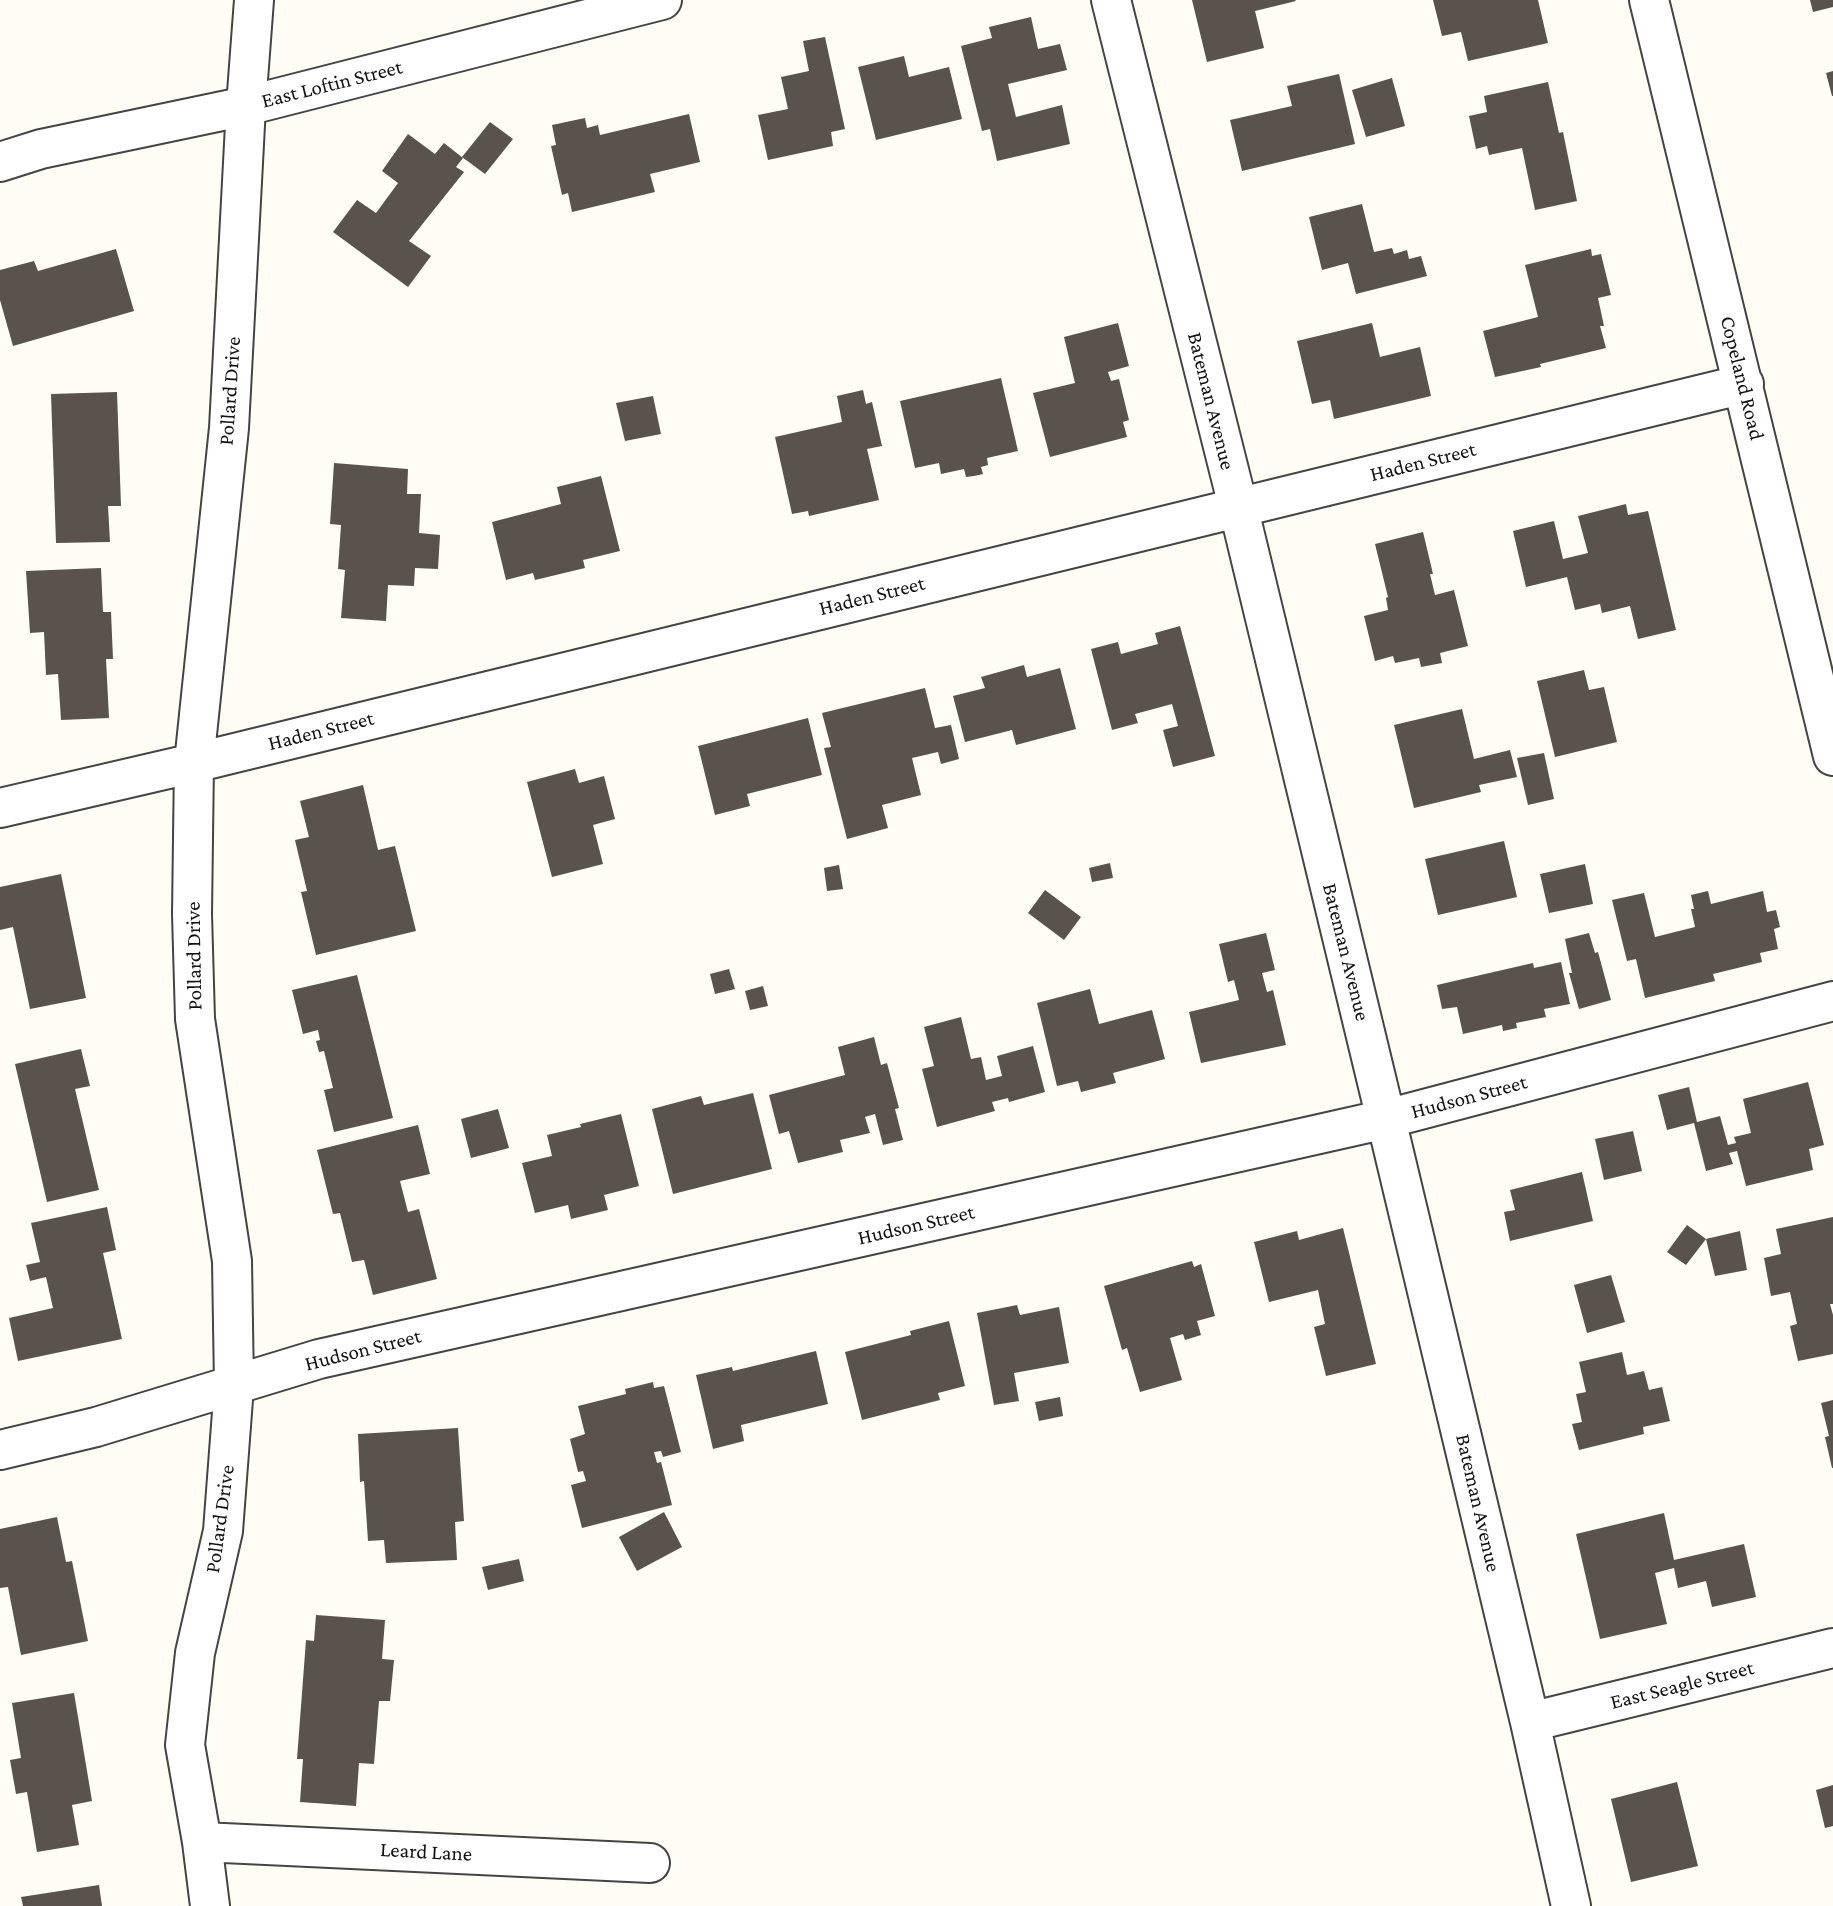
<!DOCTYPE html>
<html>
<head>
<meta charset="utf-8">
<style>
	body { margin:0 }
	canvas { display:block; background:#fffdf5 }
</style>
</head>
<body>
<canvas width="1833" height="1906"></canvas>
<script>
const c = document.querySelector('canvas').getContext('2d');
c.lineJoin = 'round';
function fillPath(path, color) {
  c.fillStyle = color;
  c.fill(path, 'evenodd');
}
function shape(rows) {
  const path = new Path2D();
  for (const r of rows) {
    path.moveTo(r[0], r[1]);
    for (let i = 2; i < r.length; i += 2) path.lineTo(r[i], r[i + 1]);
  }
  return path;
}
function trace(path, color, width, dash) {
  c.strokeStyle = color;
  c.lineWidth = width;
  c.lineCap = dash ? 'butt' : 'round';
  c.setLineDash(dash || []);
  c.stroke(path);
}
function write(font, color, halo, rows, align = 'center') {
  c.font = font + ' "Crimson Pro",serif';
  c.lineWidth = 7;
  c.setLineDash([]);
  c.textBaseline = 'middle';
  c.strokeStyle = halo;
  c.fillStyle = color;
  for (const [text, x, y, turn = 0] of rows) {
    c.save();
    c.translate(x, y);
    c.rotate((+turn || 0) * Math.PI / 180);
    c.textAlign = isNaN(turn) ? turn : align;
    if (halo) c.strokeText(text, 0, 0);
    c.fillText(text, 0, 0);
    c.restore();
  }
}
fillPath(shape([
	[1192,0,1295,0,1296,1,1255,11,1264,48,1207,62],
	[1433,0,1538,0,1548,43,1468,61,1461,32,1442,36],
	[1810,0,1833,0,1833,7,1813,12],
	[1031,17,1038,49,1060,44,1067,70,1008,84,1016,117,1062,105,1070,144,997,161,990,129,982,131,961,46,992,38,989,27],
	[825,37,845,129,831,132,833,146,768,160,758,115,788,109,781,77,809,71,803,41],
	[904,56,909,77,949,67,962,119,876,140,858,67],
	[1833,71,1833,96,1832,96,1826,73],
	[1339,74,1355,144,1242,171,1230,120,1292,106,1287,86],
	[1392,78,1405,126,1366,137,1352,90],
	[1548,82,1559,133,1563,132,1577,201,1535,210,1522,148,1489,155,1487,146,1476,149,1469,116,1487,112,1484,96],
	[689,114,700,162,650,174,655,192,572,212,568,193,562,195,551,146,556,145,552,125,585,118,587,128,598,125,600,135],
	[490,122,513,139,485,174,462,157],
	[408,134,435,154,444,143,463,158,456,167,464,172,409,241,431,256,408,287,333,232,357,200,376,213,398,183,382,171],
	[1362,204,1374,252,1392,248,1394,254,1407,250,1409,259,1421,256,1427,276,1356,294,1348,263,1322,270,1309,217],
	[116,249,134,311,13,346,0,300,0,270,34,261,38,271],
	[1591,249,1592,256,1601,254,1611,295,1598,298,1604,326,1600,326,1606,348,1540,364,1541,367,1495,377,1483,331,1538,317,1525,265],
	[1118,323,1129,366,1108,372,1111,381,1119,379,1129,420,1123,422,1127,437,1050,457,1033,393,1075,383,1064,337],
	[1372,323,1380,357,1420,347,1431,396,1334,419,1330,400,1312,404,1297,341],
	[1001,378,1018,451,987,458,988,465,981,467,983,474,974,476,966,477,964,469,941,474,939,463,915,468,900,401],
	[863,390,866,404,872,402,882,446,867,449,879,500,809,516,808,511,792,514,775,437,842,422,837,396],
	[117,392,121,506,108,506,110,542,56,543,51,394],
	[653,396,661,434,625,441,616,403],
	[334,463,408,469,407,494,421,494,419,533,440,535,438,569,415,568,414,586,388,585,386,621,341,618,345,570,338,569,341,525,330,524],
	[601,476,620,551,583,560,585,568,535,580,533,573,506,580,492,522,561,504,557,487],
	[1626,504,1628,515,1648,511,1676,630,1638,639,1630,606,1602,613,1600,604,1575,610,1567,577,1526,587,1513,531,1554,521,1563,559,1588,553,1578,516],
	[1423,532,1433,574,1430,574,1435,595,1454,590,1468,646,1440,653,1442,663,1421,667,1419,658,1395,663,1393,656,1375,661,1364,616,1388,610,1386,598,1388,597,1375,544],
	[101,568,103,612,111,612,113,659,106,659,109,718,61,720,58,674,46,675,44,632,30,633,26,571],
	[1180,626,1215,756,1173,767,1163,730,1178,726,1172,704,1135,714,1138,723,1112,730,1091,649,1118,642,1121,654,1158,644,1155,633],
	[1024,665,1027,677,1060,668,1076,729,1016,745,1012,730,965,742,953,696,985,688,981,677],
	[1584,670,1589,690,1604,687,1617,742,1555,757,1537,681],
	[925,688,935,728,951,725,959,759,941,764,938,752,912,758,921,795,882,805,888,828,847,839,824,748,831,747,822,713],
	[1462,709,1474,759,1510,750,1517,777,1479,785,1481,792,1414,808,1394,725],
	[808,718,822,775,747,794,750,806,715,815,698,746],
	[1544,753,1554,799,1528,805,1517,758],
	[575,769,579,783,604,776,615,819,593,825,603,864,552,877,527,782],
	[363,785,378,850,395,846,416,931,316,955,301,892,307,891,295,840,309,837,300,801],
	[1504,841,1517,897,1438,915,1425,859],
	[1110,863,1113,878,1092,882,1089,868],
	[1585,864,1593,904,1549,913,1540,874],
	[839,865,843,889,827,891,824,868],
	[61,874,86,998,30,1009,13,927,0,930,0,887],
	[1045,890,1081,917,1064,940,1028,913],
	[1708,891,1711,904,1763,891,1767,912,1776,910,1780,927,1774,929,1778,949,1760,953,1762,962,1713,974,1715,981,1645,998,1636,959,1627,961,1612,900,1644,893,1655,937,1695,927,1691,909,1694,909,1691,895],
	[1266,933,1275,970,1262,973,1267,992,1273,990,1286,1045,1201,1063,1189,1012,1239,1000,1234,980,1228,982,1219,944],
	[1589,933,1595,953,1598,952,1611,1000,1579,1009,1569,973,1572,973,1565,939],
	[1561,962,1570,1004,1544,1009,1546,1017,1516,1023,1517,1028,1503,1031,1502,1025,1463,1034,1457,1007,1442,1009,1437,985,1533,963,1534,968],
	[729,969,735,989,715,994,710,974],
	[357,975,393,1118,334,1132,324,1090,333,1088,324,1051,319,1052,316,1041,320,1040,318,1030,303,1034,292,990],
	[763,986,768,1006,750,1010,745,991],
	[1090,989,1099,1024,1152,1010,1165,1059,1113,1073,1116,1083,1081,1092,1078,1081,1057,1086,1037,1003],
	[961,1017,971,1059,981,1057,986,1080,1002,1076,997,1056,1033,1046,1045,1092,1009,1102,1008,1098,992,1102,995,1111,937,1127,922,1069,934,1066,924,1027],
	[874,1037,881,1065,887,1063,899,1108,895,1109,903,1140,883,1145,875,1114,865,1117,870,1133,840,1140,843,1152,798,1163,789,1131,779,1134,769,1095,845,1075,838,1047],
	[81,1049,90,1086,75,1089,99,1190,47,1202,15,1064],
	[1808,1082,1824,1145,1809,1149,1813,1170,1746,1186,1737,1151,1729,1153,1733,1164,1706,1171,1694,1123,1667,1130,1658,1095,1689,1087,1697,1122,1720,1116,1728,1145,1736,1143,1734,1137,1751,1133,1743,1099],
	[753,1093,772,1169,673,1194,652,1109,701,1096,704,1105],
	[498,1109,509,1148,471,1158,461,1119],
	[621,1114,639,1186,604,1195,608,1210,571,1219,568,1205,535,1213,522,1163,552,1156,547,1135,581,1127,580,1124],
	[418,1125,430,1174,400,1181,408,1212,419,1209,437,1279,373,1295,364,1260,352,1262,340,1213,333,1214,317,1150],
	[1633,1131,1642,1171,1604,1180,1595,1139],
	[1582,1172,1593,1221,1510,1241,1504,1212,1515,1210,1510,1190],
	[107,1207,116,1250,103,1253,122,1339,18,1361,9,1318,53,1308,46,1277,30,1281,26,1265,40,1262,31,1223],
	[1833,1217,1833,1304,1830,1304,1833,1315,1833,1354,1798,1361,1790,1326,1797,1324,1790,1292,1771,1296,1764,1258,1781,1254,1776,1229],
	[1687,1225,1706,1239,1686,1265,1667,1252],
	[1343,1228,1376,1364,1326,1376,1314,1327,1325,1324,1318,1290,1269,1302,1254,1242,1297,1231,1299,1240],
	[1740,1231,1747,1270,1715,1276,1706,1239],
	[1192,1261,1194,1267,1201,1264,1215,1316,1197,1321,1201,1335,1185,1340,1183,1334,1170,1338,1182,1380,1140,1392,1127,1348,1122,1350,1104,1286],
	[1611,1275,1625,1322,1587,1333,1574,1285],
	[1017,1305,1020,1315,1059,1307,1069,1363,1014,1373,1019,1401,994,1405,977,1313],
	[949,1321,965,1386,938,1393,940,1400,862,1420,845,1352,911,1335,910,1331],
	[816,1351,828,1404,741,1425,744,1441,713,1449,696,1375,732,1367,733,1371],
	[1622,1352,1627,1375,1644,1371,1649,1390,1662,1387,1670,1421,1643,1427,1644,1434,1579,1450,1572,1424,1582,1422,1576,1394,1586,1392,1579,1362],
	[653,1382,654,1388,664,1386,681,1452,663,1457,661,1451,654,1452,657,1463,661,1462,672,1505,582,1528,571,1485,586,1481,583,1471,578,1472,570,1439,585,1434,578,1406,626,1394,625,1389],
	[1060,1397,1063,1416,1039,1421,1035,1402],
	[1833,1400,1833,1468,1832,1468,1825,1437,1829,1436,1821,1403],
	[458,1428,464,1521,455,1522,457,1560,386,1563,384,1540,368,1541,364,1481,360,1482,358,1434],
	[664,1512,682,1547,637,1571,619,1537],
	[1664,1513,1674,1560,1744,1544,1756,1597,1712,1607,1706,1581,1678,1588,1674,1568,1655,1573,1667,1624,1600,1639,1576,1534],
	[57,1517,66,1562,72,1561,88,1641,21,1655,8,1587,0,1588,0,1529],
	[519,1559,524,1581,488,1590,482,1567],
	[316,1615,385,1620,382,1659,394,1660,390,1701,379,1701,374,1764,359,1763,356,1806,300,1802,303,1759,297,1759,306,1640,314,1641],
	[74,1693,92,1801,72,1805,79,1845,37,1852,27,1792,16,1794,10,1760,21,1758,12,1703],
	[1677,1782,1698,1866,1631,1882,1611,1799],
	[1833,1785,1833,1826,1825,1828,1816,1790],
	[99,1885,102,1906,23,1906,21,1897]
]), '#5a524d');
const minor = shape([
	[1111,0,1238,506,1386,1119,1530,1722,1571,1906],
	[1649,0,1833,756],
	[0,162,41,149,246,106,662,0],
	[0,808,194,763,1744,384],
	[0,1450,96,1427,319,1359,1386,1119,1833,1001],
	[1530,1722,1833,1648],
	[202,1842,650,1863],
	[210,1906,202,1842,185,1745,195,1653,223,1531,234,1386,232,1261,195,1019,192,914,194,763,229,428,246,106,254,0]
]);
trace(minor, '#444', 42);
trace(minor, '#fff', 38);
write('21px', '#111', '#fff', [
	["East Loftin Street",332,84,-14],
	["Copeland Road",1742,378,76],
	["Pollard Drive",230,391,-86],
	["Bateman Avenue",1211,401,76],
	["Haden Street",1423,462,-14],
	["Haden Street",872,596,-14],
	["Haden Street",321,731,-14],
	["Bateman Avenue",1346,952,76],
	["Pollard Drive",194,956,-91],
	["Hudson Street",1469,1097,-15],
	["Hudson Street",916,1225,-13],
	["Hudson Street",363,1350,-14],
	["Bateman Avenue",1478,1503,77],
	["Pollard Drive",220,1519,-82],
	["East Seagle Street",1682,1685,-14],
	["Leard Lane",426,1852,3]
]);
</script>
</body>
</html>
